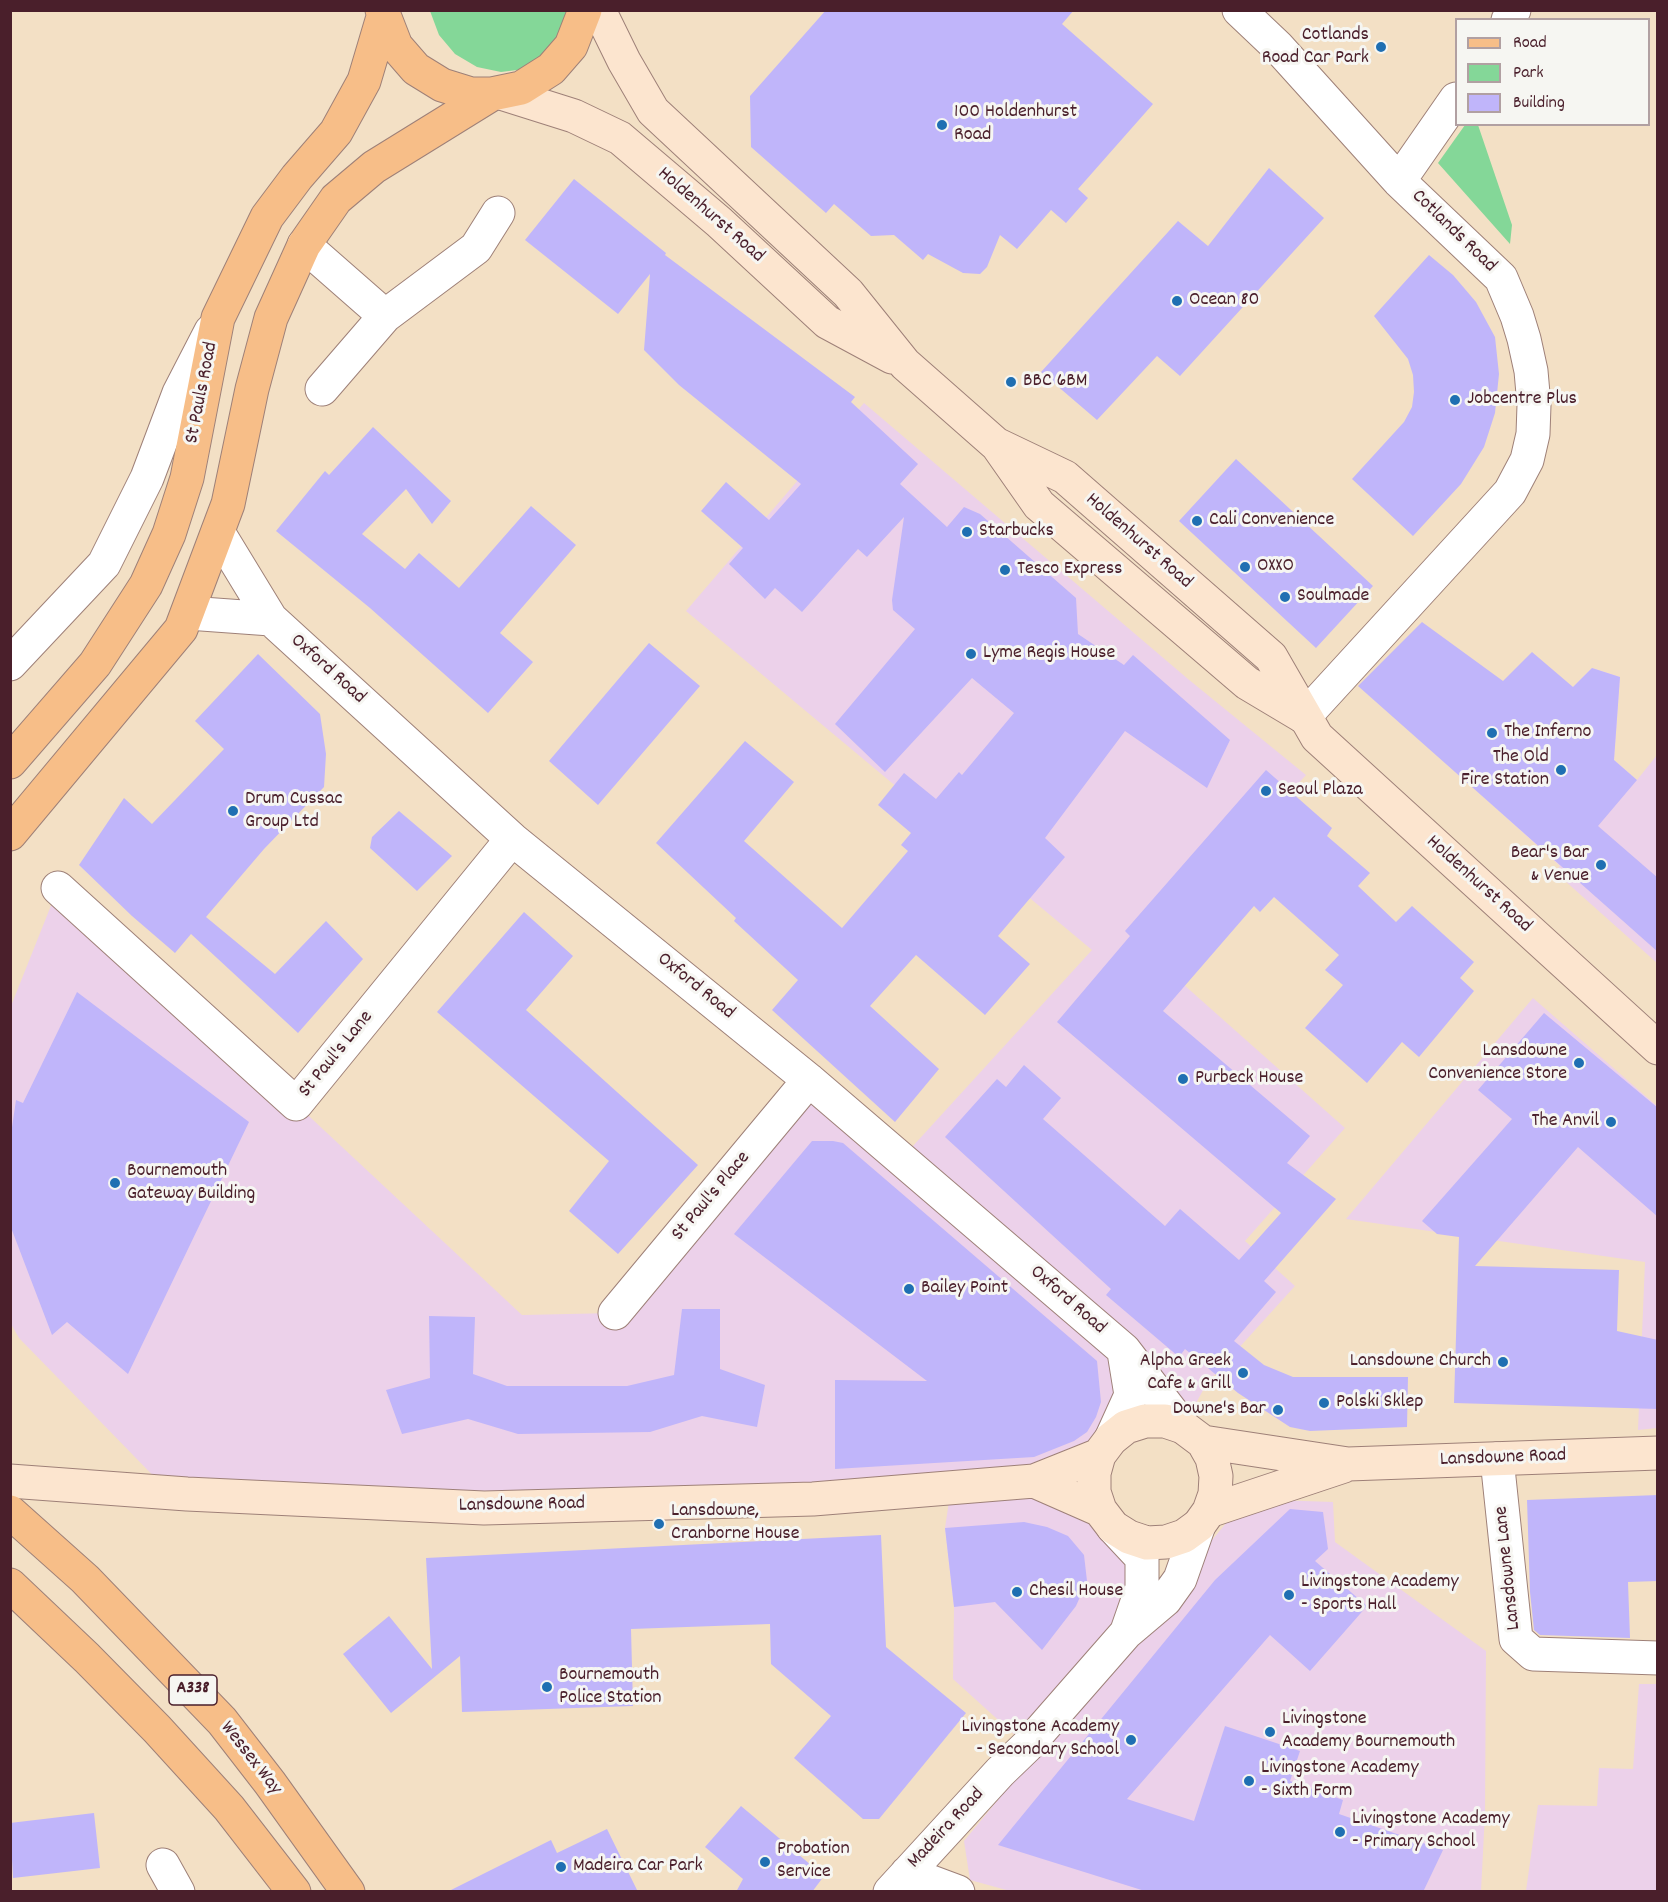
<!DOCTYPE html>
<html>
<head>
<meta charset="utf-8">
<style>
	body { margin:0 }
	#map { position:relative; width:1668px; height:1902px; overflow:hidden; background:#f3e0c5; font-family:Dekko,sans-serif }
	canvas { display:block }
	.frame { position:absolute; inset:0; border:12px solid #4a1f2b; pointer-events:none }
	.legend { position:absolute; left:1455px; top:18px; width:195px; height:108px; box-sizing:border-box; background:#f6f6f2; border:2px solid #b1a0a2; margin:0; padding:8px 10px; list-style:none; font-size:18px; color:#4a1f2b }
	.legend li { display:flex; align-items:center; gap:12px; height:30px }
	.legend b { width:30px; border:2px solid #b1a0a2 }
</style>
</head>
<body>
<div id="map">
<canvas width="1668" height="1902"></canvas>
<div class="frame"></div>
<ul class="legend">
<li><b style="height:8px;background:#f7be88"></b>Road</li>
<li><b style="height:16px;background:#84d798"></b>Park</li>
<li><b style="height:16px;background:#c0b5fa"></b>Building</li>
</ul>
</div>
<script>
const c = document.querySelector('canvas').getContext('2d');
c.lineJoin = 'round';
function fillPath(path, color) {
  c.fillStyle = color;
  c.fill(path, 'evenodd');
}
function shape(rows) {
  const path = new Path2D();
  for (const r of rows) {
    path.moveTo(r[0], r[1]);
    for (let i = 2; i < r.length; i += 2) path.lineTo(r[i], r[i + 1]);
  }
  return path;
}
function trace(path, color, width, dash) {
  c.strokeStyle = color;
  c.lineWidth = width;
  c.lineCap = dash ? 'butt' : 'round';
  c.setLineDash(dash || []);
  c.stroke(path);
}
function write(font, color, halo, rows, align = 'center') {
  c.font = font + ' Dekko,sans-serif';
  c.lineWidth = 6;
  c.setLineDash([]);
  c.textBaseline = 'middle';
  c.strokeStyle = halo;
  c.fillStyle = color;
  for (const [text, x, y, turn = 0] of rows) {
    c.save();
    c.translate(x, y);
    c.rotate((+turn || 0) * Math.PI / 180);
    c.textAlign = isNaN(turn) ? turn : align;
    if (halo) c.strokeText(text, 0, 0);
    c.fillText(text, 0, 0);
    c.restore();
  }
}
fillPath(shape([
	[864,403,1188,679,1306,775,1147,952,1345,1128,1245,1241,1295,1286,1207,1383,1183,1427,1125,1352,1111,1439,1035,1480,1100,1510,1142,1588,1027,1746,953,1679,954,1607,945,1528,951,1488,754,1500,170,1493,19,1338,11,1324,11,1006,58,888,296,1104,522,1315,615,1313,809,1080,902,1158,1092,950,686,611],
	[1592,668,1620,677,1614,760,1637,780,1657,755,1657,963,1555,872,1560,866,1477,791,1550,714,1573,687],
	[1533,998,1657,1106,1657,1428,1638,1430,1645,1262,1346,1219],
	[1275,1500,1333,1502,1335,1542,1486,1651,1485,1813,1481,1891,1010,1891,970,1880,964,1841,1227,1522],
	[1639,1684,1657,1684,1657,1891,1526,1891,1538,1805,1597,1806,1599,1768,1633,1769]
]), '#ecd1ea');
fillPath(shape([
	[430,11,578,11,566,40,525,69,501,72,477,67,455,54,439,35],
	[1465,125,1478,125,1512,225,1510,244,1438,163]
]), '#84d798');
fillPath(shape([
	[826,10,1074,10,1062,24,1153,104,1078,189,1088,198,1066,223,1051,210,1017,249,1000,235,987,267,980,274,963,273,928,254,923,260,894,235,871,236,834,204,826,213,751,147,750,96],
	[1269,168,1324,218,1180,376,1157,356,1097,420,1041,372,1178,221,1208,246],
	[574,179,666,253,665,255,855,397,851,402,918,464,900,484,947,527,964,507,980,514,1076,598,1078,634,1124,665,1133,655,1230,740,1207,788,1125,731,1045,838,1065,857,998,936,1030,964,985,1015,916,955,870,1006,939,1069,895,1122,772,1010,798,980,734,921,736,918,656,843,745,741,794,782,744,841,842,928,908,851,901,845,911,833,878,805,904,773,936,799,959,772,962,775,1014,713,972,678,885,772,835,724,915,629,893,610,892,600,904,517,867,557,858,549,802,612,775,588,765,599,729,564,743,548,701,511,726,482,769,520,801,484,679,385,644,350,650,274,618,314,525,240],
	[1429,255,1453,275,1476,302,1495,337,1499,374,1495,413,1484,447,1461,484,1413,536,1352,479,1404,422,1412,407,1414,392,1413,375,1408,359,1374,316],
	[373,427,451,501,432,524,406,489,362,534,405,569,419,553,459,588,531,506,576,545,500,633,533,662,488,713,370,608,276,531,325,471,329,475],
	[1236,459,1373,586,1316,648,1179,521],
	[1422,622,1503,681,1532,652,1573,687,1592,668,1620,677,1614,760,1637,780,1598,826,1658,878,1658,952,1358,686],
	[649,643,700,686,598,805,549,761],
	[258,654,320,714,326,754,324,787,264,849,206,917,275,974,326,921,363,959,298,1033,191,934,175,953,132,916,79,865,124,798,152,824,224,749,195,721],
	[1266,770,1332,828,1327,836,1370,873,1358,886,1396,922,1412,906,1474,962,1460,978,1474,991,1419,1057,1402,1042,1367,1083,1305,1028,1343,985,1325,970,1339,955,1274,897,1260,912,1254,906,1163,1011,1310,1136,1287,1163,1336,1199,1264,1281,1276,1292,1234,1341,1264,1365,1293,1377,1408,1377,1407,1427,1310,1431,1290,1427,1238,1393,1185,1349,1179,1357,1106,1295,1111,1289,945,1137,997,1079,1006,1087,1024,1065,1061,1098,1043,1119,1165,1226,1180,1209,1239,1260,1281,1213,1057,1022,1130,936,1125,931],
	[399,811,452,856,417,891,370,848,372,837],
	[524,912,573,956,526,1010,698,1165,618,1254,569,1211,609,1161,437,1012],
	[77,992,249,1122,128,1374,67,1322,52,1335,10,1225,10,1141,16,1100,23,1103],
	[1544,1013,1658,1108,1658,1217,1578,1147,1475,1266,1619,1270,1617,1331,1658,1340,1658,1409,1454,1403,1459,1237,1437,1234,1422,1221,1512,1119,1478,1090],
	[812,1141,833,1141,843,1143,1097,1361,1101,1402,1096,1417,1087,1432,1074,1441,1034,1457,835,1469,835,1380,927,1381,734,1234],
	[682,1309,720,1309,720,1369,765,1385,757,1427,702,1416,650,1432,518,1434,468,1419,402,1434,386,1390,430,1378,429,1316,475,1317,473,1374,507,1386,627,1386,674,1375],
	[1658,1495,1658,1581,1628,1582,1630,1638,1540,1635,1534,1630,1530,1592,1527,1500],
	[1290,1509,1323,1512,1328,1549,1315,1561,1367,1606,1310,1671,1270,1635,1127,1799,1194,1821,1225,1726,1300,1751,1290,1781,1343,1800,1339,1814,1443,1850,1423,1892,1148,1892,998,1845,1215,1580],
	[1024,1522,1047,1527,1068,1536,1084,1555,1087,1581,1076,1606,1042,1650,995,1602,954,1607,945,1528],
	[881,1535,886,1647,966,1713,879,1819,863,1819,794,1758,831,1716,771,1664,770,1624,631,1629,633,1706,462,1712,460,1656,391,1713,343,1654,389,1616,432,1669,426,1558],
	[741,1806,824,1876,812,1892,736,1892,743,1879,705,1847],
	[94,1813,100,1868,13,1878,10,1823],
	[607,1829,638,1892,447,1892,551,1840,557,1853]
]), '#c0b5fa');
const street = shape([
	[1239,10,1278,47,1399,181,1501,278,1517,316,1524,339,1531,371,1534,405,1533,434,1527,460,1510,492,1304,717],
	[1508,20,1514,10],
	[1399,181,1456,99],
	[304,245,385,316],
	[322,389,385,316,476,248,498,213],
	[218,532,271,619,512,839,809,1080,1124,1350,1183,1427],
	[188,613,271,619],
	[10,664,104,564,147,478,179,393,211,331],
	[58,888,296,1104,512,839],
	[615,1313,809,1080],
	[1111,1439,1131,1395,1124,1352],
	[1497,1459,1516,1639,1533,1654,1658,1658],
	[1113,1527,1142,1558,1142,1588,1127,1631],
	[163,1865,178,1892],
	[907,1873,958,1892],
	[890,1892,1000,1772,1027,1746,1126,1633,1165,1600,1180,1579,1199,1525]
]);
const secondary = shape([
	[599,10,624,61,653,111,848,293,905,364,997,445,1039,505,1247,683,1304,717],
	[501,93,574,116,620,138,719,222,827,322,892,357],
	[998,445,1065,477,1271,657,1317,737,1658,1048],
	[1203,1442,1348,1464,1658,1453],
	[10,1481,187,1494,484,1508,813,1499,1034,1481,1099,1455],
	[1034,1481,1100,1510,1113,1527,1129,1537,1147,1543,1166,1542,1184,1536,1199,1525,1209,1511,1215,1494,1216,1476,1212,1458,1203,1442,1183,1427,1165,1421,1145,1421,1126,1427,1111,1439,1099,1455,1094,1473,1094,1492,1100,1510],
	[1209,1511,1344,1466]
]);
const primary = shape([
	[382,10,396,46,416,69,442,85,471,94,492,94,521,88,551,69,571,46,585,10],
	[10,762,95,664,146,585,169,534,187,478,218,318,267,217,297,177,336,132,364,81,383,17],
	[10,834,181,629,228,504,252,389,271,318,304,245,336,199,374,167,492,94]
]);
const highway = shape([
	[10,1512,85,1579,222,1721,270,1783,348,1892],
	[10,1585,87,1658,157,1729,229,1808,294,1892]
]);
trace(street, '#9e8078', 35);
trace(secondary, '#9e8078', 35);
trace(primary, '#9e8078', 35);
trace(highway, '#9e8078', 35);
trace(street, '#fff', 33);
trace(secondary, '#fce5cf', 33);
trace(primary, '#f7be88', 33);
trace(highway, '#f7be88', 33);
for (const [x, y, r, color] of [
	[1381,47,6,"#1f6fb2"],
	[942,125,6,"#1f6fb2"],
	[1177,301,6,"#1f6fb2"],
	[1011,382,6,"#1f6fb2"],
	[1455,400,6,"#1f6fb2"],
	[1197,521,6,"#1f6fb2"],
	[967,532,6,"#1f6fb2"],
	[1245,567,6,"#1f6fb2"],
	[1005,570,6,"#1f6fb2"],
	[1285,597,6,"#1f6fb2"],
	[971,654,6,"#1f6fb2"],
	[1492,733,6,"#1f6fb2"],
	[1561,770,6,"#1f6fb2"],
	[1266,791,6,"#1f6fb2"],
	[233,811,6,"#1f6fb2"],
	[1601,865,6,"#1f6fb2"],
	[1579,1063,6,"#1f6fb2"],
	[1183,1079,6,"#1f6fb2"],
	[1611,1122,6,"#1f6fb2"],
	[115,1183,6,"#1f6fb2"],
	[909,1289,6,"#1f6fb2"],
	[1503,1362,6,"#1f6fb2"],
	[1243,1373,6,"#1f6fb2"],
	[1324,1403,6,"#1f6fb2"],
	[1278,1410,6,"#1f6fb2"],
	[659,1524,6,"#1f6fb2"],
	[1017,1592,6,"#1f6fb2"],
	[1289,1595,6,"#1f6fb2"],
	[547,1687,6,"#1f6fb2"],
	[1270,1732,6,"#1f6fb2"],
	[1131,1740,6,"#1f6fb2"],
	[1249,1781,6,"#1f6fb2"],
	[1340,1832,6,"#1f6fb2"],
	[765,1862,6,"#1f6fb2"],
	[561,1867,6,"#1f6fb2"]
]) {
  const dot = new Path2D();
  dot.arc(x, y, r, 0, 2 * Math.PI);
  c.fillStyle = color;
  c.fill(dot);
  trace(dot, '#f6f6f2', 2);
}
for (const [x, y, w] of [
	[193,1690,48]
]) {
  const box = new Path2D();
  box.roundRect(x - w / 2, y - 15, w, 30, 4.5);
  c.fillStyle = '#f6f6f2';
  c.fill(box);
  trace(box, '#4a1f2b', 1.5);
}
write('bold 18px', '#4a1f2b', null, [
	["A338",193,1690]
]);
write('20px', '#4a1f2b', '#f6f6f2', [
	["Cotlands",1369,36,"right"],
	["Road Car Park",1369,59,"right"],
	["100 Holdenhurst",954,113],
	["Road",954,136],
	["Ocean 80",1189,301],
	["BBC 6BM",1023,382],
	["Jobcentre Plus",1467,400],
	["Cali Convenience",1209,521],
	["Starbucks",979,532],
	["OXXO",1257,567],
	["Tesco Express",1017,570],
	["Soulmade",1297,597],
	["Lyme Regis House",983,654],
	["The Inferno",1504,733],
	["The Old",1549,758,"right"],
	["Fire Station",1549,781,"right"],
	["Seoul Plaza",1278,791],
	["Drum Cussac",245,800],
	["Group Ltd",245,823],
	["Bear's Bar",1589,854,"right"],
	["& Venue",1589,877,"right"],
	["Lansdowne",1567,1052,"right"],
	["Convenience Store",1567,1075,"right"],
	["Purbeck House",1195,1079],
	["The Anvil",1599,1122,"right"],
	["Bournemouth",127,1172],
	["Gateway Building",127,1195],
	["Bailey Point",921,1289],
	["Alpha Greek",1231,1362,"right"],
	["Cafe & Grill",1231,1385,"right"],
	["Lansdowne Church",1491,1362,"right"],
	["Polski Sklep",1336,1403],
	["Downe's Bar",1266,1410,"right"],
	["Lansdowne,",671,1512],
	["Cranborne House",671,1535],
	["Livingstone Academy",1301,1583],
	["- Sports Hall",1301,1606],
	["Chesil House",1029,1592],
	["Bournemouth",559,1676],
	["Police Station",559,1699],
	["Livingstone",1282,1720],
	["Academy Bournemouth",1282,1743],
	["Livingstone Academy",1119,1728,"right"],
	["- Secondary School",1119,1751,"right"],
	["Livingstone Academy",1261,1769],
	["- Sixth Form",1261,1792],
	["Livingstone Academy",1352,1820],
	["- Primary School",1352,1843],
	["Probation",777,1850],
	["Service",777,1873],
	["Madeira Car Park",573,1867]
], 'left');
write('20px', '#4a1f2b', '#f6f6f2', [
	["Holdenhurst Road",710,216,41],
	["Cotlands Road",1453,232,44],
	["St Pauls Road",203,393,-79],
	["Holdenhurst Road",1138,542,41],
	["Oxford Road",327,670,42],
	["Holdenhurst Road",1478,885,42],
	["Oxford Road",695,987,39],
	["St Paul's Lane",337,1055,-51],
	["St Paul's Place",712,1197,-50],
	["Oxford Road",1067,1301,41],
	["Lansdowne Road",1503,1459,-2],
	["Lansdowne Road",522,1506,-1],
	["Lansdowne Lane",1509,1568,-96],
	["Wessex Way",250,1759,52],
	["Madeira Road",947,1829,-47]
]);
</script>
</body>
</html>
